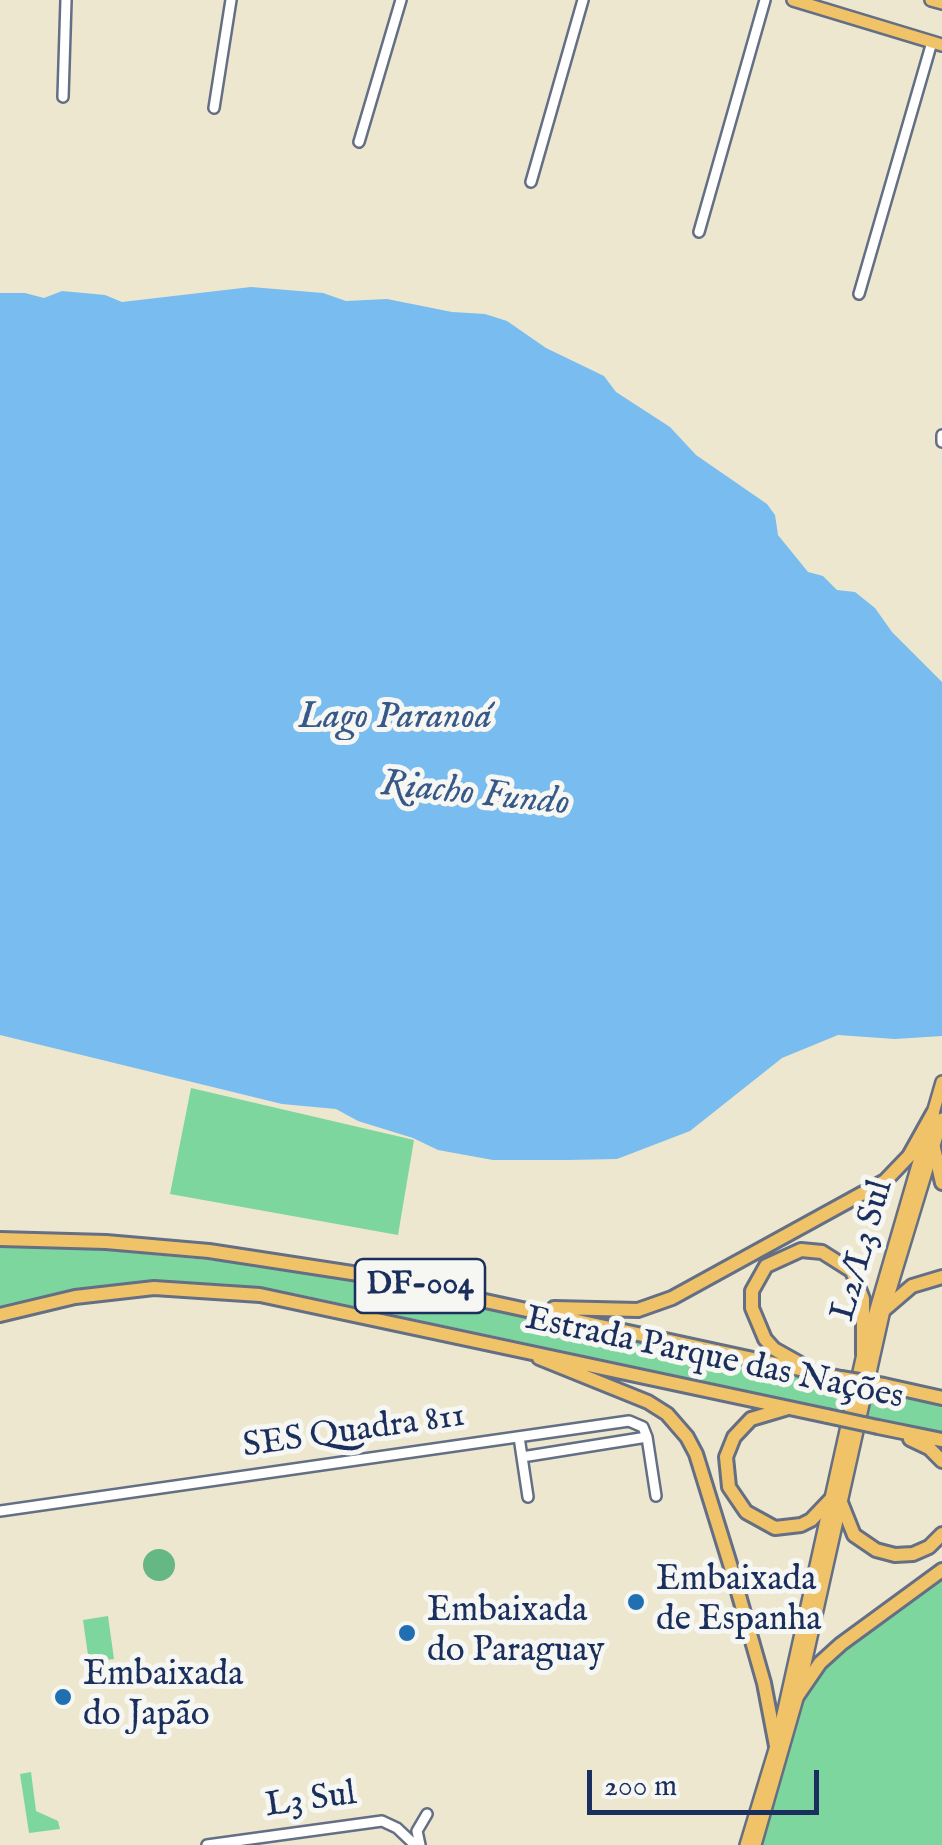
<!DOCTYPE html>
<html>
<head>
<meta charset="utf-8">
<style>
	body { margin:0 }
	#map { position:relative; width:942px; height:1845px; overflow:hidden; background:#ece7ce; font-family:"IM FELL English",serif }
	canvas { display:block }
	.scale { position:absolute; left:587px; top:1770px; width:232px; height:45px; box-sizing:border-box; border:5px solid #1b2f5e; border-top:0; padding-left:12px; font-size:30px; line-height:35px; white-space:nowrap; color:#1b2f5e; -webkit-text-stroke:8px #f6f6f2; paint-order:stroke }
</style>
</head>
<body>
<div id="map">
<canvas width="942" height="1845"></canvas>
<div class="scale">200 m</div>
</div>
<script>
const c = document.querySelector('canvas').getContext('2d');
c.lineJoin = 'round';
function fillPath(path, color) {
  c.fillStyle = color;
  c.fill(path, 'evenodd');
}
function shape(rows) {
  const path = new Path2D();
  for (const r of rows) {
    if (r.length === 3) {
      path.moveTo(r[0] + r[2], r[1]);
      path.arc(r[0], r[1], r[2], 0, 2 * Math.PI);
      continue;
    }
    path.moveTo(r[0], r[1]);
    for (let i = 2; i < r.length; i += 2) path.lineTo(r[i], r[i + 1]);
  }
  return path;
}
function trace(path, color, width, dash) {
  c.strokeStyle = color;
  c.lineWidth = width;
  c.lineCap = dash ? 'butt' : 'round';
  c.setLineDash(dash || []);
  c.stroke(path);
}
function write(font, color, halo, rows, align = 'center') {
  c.font = font + ' "IM FELL English",serif';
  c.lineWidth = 10;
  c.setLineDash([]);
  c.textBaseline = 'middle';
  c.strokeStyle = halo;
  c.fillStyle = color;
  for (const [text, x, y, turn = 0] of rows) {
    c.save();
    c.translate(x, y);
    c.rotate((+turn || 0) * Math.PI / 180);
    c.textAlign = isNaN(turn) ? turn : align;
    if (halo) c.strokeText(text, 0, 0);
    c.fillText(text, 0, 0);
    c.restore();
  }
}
fillPath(shape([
	[191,1088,414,1140,398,1235,170,1194],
	[0,1246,80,1248,262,1265,410,1289,942,1405,942,1432,293,1293,227,1284,153,1282,59,1293,0,1309],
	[942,1571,942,1845,755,1845,798,1695,819,1663],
	[108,1616,114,1659,89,1662,83,1620],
	[31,1772,36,1811,58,1821,60,1829,29,1833,20,1774]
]), '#7cd69d');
fillPath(shape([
	[159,1565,16]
]), '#65b784');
fillPath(shape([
	[251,287,323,293,346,301,387,299,452,312,485,314,507,321,546,348,604,376,616,392,670,427,696,455,767,504,775,515,778,535,808,572,823,576,837,590,855,592,875,608,892,632,942,682,942,1036,895,1039,838,1035,782,1058,690,1131,617,1159,568,1160,493,1160,438,1150,413,1138,358,1121,336,1109,282,1104,0,1035,0,293,25,293,44,298,62,291,105,295,122,302]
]), '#79bcef');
const minor = shape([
	[63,97,66,0],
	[214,108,231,0],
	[359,142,401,0],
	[531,182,583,0],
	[699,232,765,0],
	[859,294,932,42],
	[942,435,942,442],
	[519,1437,528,1497],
	[522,1457,647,1437],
	[0,1511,629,1421,643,1427,647,1437,656,1496],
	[207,1845,382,1821,397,1828,415,1845],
	[420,1845,417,1831,427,1814]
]);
const major = shape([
	[793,0,942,45],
	[931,0,942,3],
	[746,1845,776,1746,863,1354,942,1082],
	[755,1845,798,1695,884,1310,942,1119]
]);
const highway = shape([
	[934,1148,942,1183],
	[0,1239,106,1242,209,1251,365,1275,841,1378],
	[554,1308,638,1310,672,1298,885,1181,909,1156,933,1113],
	[884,1310,912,1286,942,1277],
	[0,1315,75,1297,154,1288,260,1295,827,1416],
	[539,1358,648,1402,667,1414,687,1437,696,1454,730,1564,764,1683,776,1746],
	[799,1363,774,1349,765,1339,752,1308,752,1291,766,1266,801,1250,822,1252,852,1271,863,1299,863,1354],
	[884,1385,942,1398],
	[788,1408,751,1419,734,1437,726,1457,729,1487,746,1512,775,1528,801,1525,811,1520,832,1498],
	[878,1427,942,1440],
	[910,1439,929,1448,942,1461],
	[840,1500,854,1535,876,1550,895,1555,913,1554,929,1547,942,1534],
	[798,1695,820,1663,841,1644,942,1570]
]);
trace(minor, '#646f85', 14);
trace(major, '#646f85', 16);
trace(highway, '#646f85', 18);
trace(minor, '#fff', 9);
trace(major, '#f0c369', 11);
trace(highway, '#f0c369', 12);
const highwayBridge = shape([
	[841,1378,884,1385],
	[827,1416,878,1427]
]);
trace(highwayBridge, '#646f85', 18, []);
trace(highwayBridge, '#f0c369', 12);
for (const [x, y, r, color] of [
	[636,1602,10,"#1f6fb2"],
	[407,1633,10,"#1f6fb2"],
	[63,1697,10,"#1f6fb2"]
]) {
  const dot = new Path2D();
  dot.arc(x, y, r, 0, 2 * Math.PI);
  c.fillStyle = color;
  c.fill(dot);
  trace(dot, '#f6f6f2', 4);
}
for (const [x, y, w] of [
	[420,1286,130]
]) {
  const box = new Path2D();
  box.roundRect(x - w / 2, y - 27, w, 54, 8);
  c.fillStyle = '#f6f6f2';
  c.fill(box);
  trace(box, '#1b2f5e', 2.5);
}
write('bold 32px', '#1b2f5e', null, [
	["DF-004",420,1286]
]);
write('35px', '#1b2f5e', '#f6f6f2', [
	["L2/L3 Sul",864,1251,-74],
	["Estrada Parque das Nações",714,1360,12],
	["SES Quadra 811",354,1433,-8],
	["L3 Sul",311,1802,-8]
]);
write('35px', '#1b2f5e', '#f6f6f2', [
	["Embaixada",656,1582],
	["de Espanha",656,1622],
	["Embaixada",427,1613],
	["do Paraguay",427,1653],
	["Embaixada",83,1677],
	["do Japão",83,1717]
], 'left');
write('italic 38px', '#37598a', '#f6f6f2', [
	["Lago Paranoá",395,719],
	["Riacho Fundo",475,796,6]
]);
</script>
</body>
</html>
